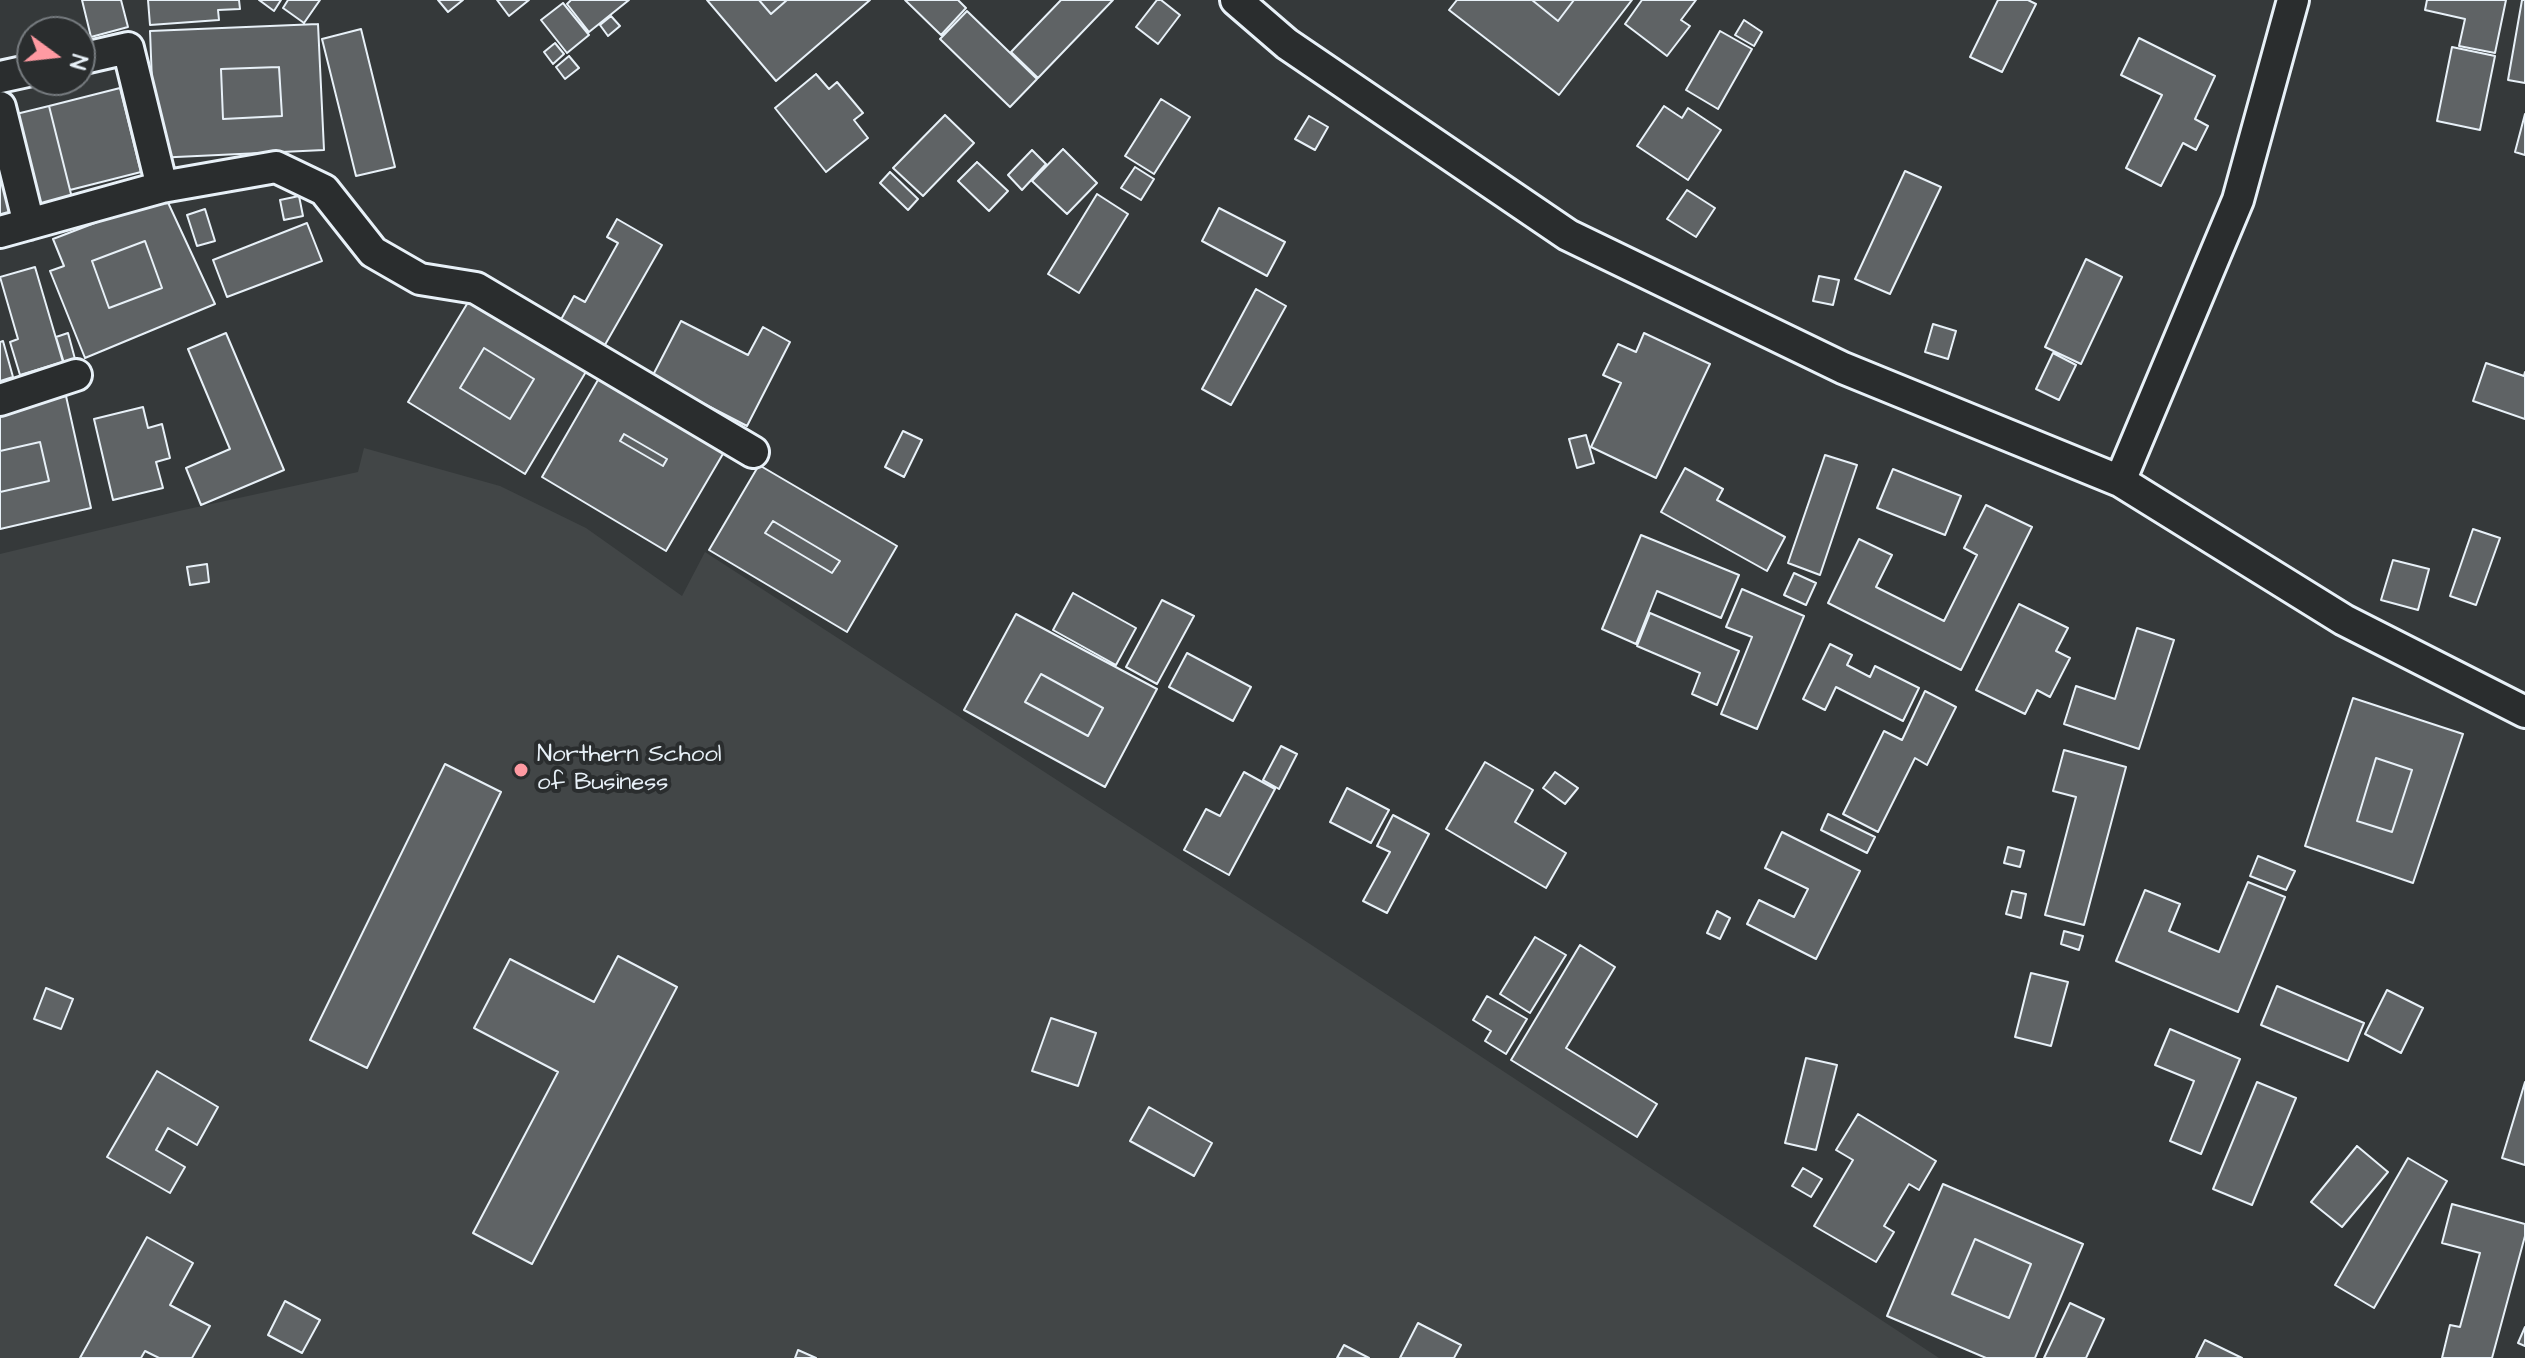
<!DOCTYPE html>
<html>
<head>
<meta charset="utf-8">
<style>
	body { margin:0 }
	#map { position:relative; width:2525px; height:1358px; overflow:hidden; background:#35393a; font-family:"Architects Daughter",sans-serif }
	canvas { display:block }
	.north { position:absolute; left:16px; top:16px; width:80px; height:80px; box-sizing:border-box; background:#2a2d2e; border:2px solid #767b7f; border-radius:50%; rotate:105deg; font-size:22px; font-weight:700; line-height:32px; text-align:center; color:#e8f1f8 }
	.north::after { content:''; display:block; margin:auto; width:28px; height:36px; background:#ff9aa2; clip-path:polygon(50% 0,100% 100%,50% 72%,0 100%) }
</style>
</head>
<body>
<div id="map">
<canvas width="2525" height="1358"></canvas>
<div class="north">N</div>
</div>
<script>
const c = document.querySelector('canvas').getContext('2d');
c.lineJoin = 'round';
function fillPath(path, color) {
  c.fillStyle = color;
  c.fill(path, 'evenodd');
}
function shape(rows) {
  const path = new Path2D();
  for (const r of rows) {
    path.moveTo(r[0], r[1]);
    for (let i = 2; i < r.length; i += 2) path.lineTo(r[i], r[i + 1]);
  }
  return path;
}
function trace(path, color, width, dash) {
  c.strokeStyle = color;
  c.lineWidth = width;
  c.lineCap = dash ? 'butt' : 'round';
  c.setLineDash(dash || []);
  c.stroke(path);
}
function write(font, color, halo, rows, align = 'center') {
  c.font = font + ' "Architects Daughter",sans-serif';
  c.lineWidth = 8;
  c.setLineDash([]);
  c.textBaseline = 'middle';
  c.strokeStyle = halo;
  c.fillStyle = color;
  for (const [text, x, y, turn = 0] of rows) {
    c.save();
    c.translate(x, y);
    c.rotate((+turn || 0) * Math.PI / 180);
    c.textAlign = isNaN(turn) ? turn : align;
    if (halo) c.strokeText(text, 0, 0);
    c.fillText(text, 0, 0);
    c.restore();
  }
}
fillPath(shape([
	[364,448,500,486,586,528,682,596,705,552,1310,944,1939,1358,0,1358,0,554,179,511,358,472]
]), '#424647');
const building = shape([
	[82,0,121,0,128,27,91,37,82,0],
	[148,0,239,0,240,9,218,10,219,20,150,25,148,0],
	[259,0,281,0,274,11,259,0],
	[288,0,320,0,304,23,283,8,288,0],
	[438,0,463,0,448,12,438,0],
	[497,0,529,0,509,16,497,0],
	[571,0,629,0,589,32,567,4,571,0],
	[707,0,759,0,771,14,787,0,870,0,776,81,707,0],
	[759,0,787,0,771,14,759,0],
	[905,0,958,0,966,8,941,35,905,0],
	[1061,0,1113,0,1038,78,1011,52,1061,0],
	[1157,0,1161,0,1180,15,1158,44,1136,27,1157,0],
	[1457,0,1532,0,1558,21,1574,0,1632,0,1559,95,1449,10,1457,0],
	[1532,0,1574,0,1558,21,1532,0],
	[1642,0,1696,0,1681,20,1690,26,1667,56,1625,24,1642,0],
	[1998,0,2028,0,2036,4,2002,72,1970,57,1998,0],
	[2427,0,2506,0,2495,53,2459,46,2465,19,2425,10,2427,0],
	[2522,0,2525,0,2525,83,2508,80,2522,0],
	[563,3,589,35,567,53,541,20,563,3],
	[967,11,1037,79,1010,107,940,39,967,11],
	[611,16,620,26,608,36,600,25,611,16],
	[1744,20,1762,32,1754,46,1735,35,1744,20],
	[318,24,324,150,155,158,150,31,318,24],
	[279,67,282,116,223,119,221,69,279,67],
	[361,29,395,167,356,176,322,39,361,29],
	[1720,31,1752,49,1718,109,1686,90,1720,31],
	[2139,38,2215,76,2195,119,2208,126,2196,150,2183,143,2161,186,2126,168,2162,95,2121,75,2139,38],
	[555,43,564,54,553,64,544,52,555,43],
	[2452,47,2495,56,2480,130,2437,121,2452,47],
	[569,56,579,68,565,79,556,67,569,56],
	[279,67,282,116,223,119,221,69,279,67],
	[816,74,829,89,837,82,863,113,854,120,868,138,826,172,775,108,816,74],
	[120,88,141,172,70,190,49,106,120,88],
	[1161,99,1190,117,1154,174,1125,156,1161,99],
	[49,106,73,202,35,211,12,115,49,106],
	[1664,106,1682,118,1688,108,1721,130,1688,180,1637,146,1664,106],
	[2525,114,2525,155,2515,152,2525,114],
	[945,115,974,143,923,196,893,168,945,115],
	[1309,116,1328,127,1315,150,1295,139,1309,116],
	[0,138,21,219,0,224,0,138],
	[1063,149,1097,183,1067,214,1032,181,1063,149],
	[1032,150,1046,164,1022,190,1008,175,1032,150],
	[977,162,1008,191,989,211,958,181,977,162],
	[1135,167,1154,179,1141,200,1121,188,1135,167],
	[1905,171,1941,187,1890,294,1855,279,1905,171],
	[890,172,918,199,908,210,880,183,890,172],
	[1687,190,1715,208,1696,237,1667,219,1687,190],
	[1097,194,1128,214,1079,293,1048,274,1097,194],
	[165,196,215,304,85,358,50,271,64,266,53,239,165,196],
	[145,241,162,288,109,308,92,261,145,241],
	[299,196,303,216,284,220,280,200,299,196],
	[1219,208,1285,242,1267,276,1202,241,1219,208],
	[205,209,215,241,197,246,187,215,205,209],
	[617,219,662,245,602,350,558,325,574,296,585,302,618,243,607,237,617,219],
	[307,223,322,261,227,297,213,260,307,223],
	[145,241,162,288,109,308,92,261,145,241],
	[2086,259,2122,277,2081,364,2045,347,2086,259],
	[35,267,63,362,20,375,10,342,18,339,0,277,35,267],
	[1819,276,1839,280,1833,305,1813,301,1819,276],
	[1256,289,1286,306,1231,405,1202,389,1256,289],
	[473,294,590,365,525,474,408,402,473,294],
	[484,348,534,379,510,419,460,388,484,348],
	[681,321,748,355,763,327,790,342,747,426,652,377,681,321],
	[1933,324,1956,331,1948,359,1925,352,1933,324],
	[68,333,75,359,64,363,56,337,68,333],
	[226,333,284,470,201,505,186,468,230,449,188,349,226,333],
	[1644,333,1710,364,1656,478,1591,447,1621,383,1603,375,1618,344,1636,352,1644,333],
	[3,341,13,377,0,381,0,342,3,341],
	[484,348,534,379,510,419,460,388,484,348],
	[2053,353,2076,365,2059,400,2036,389,2053,353],
	[2486,363,2524,376,2525,372,2525,419,2473,401,2486,363],
	[602,373,727,447,666,551,542,477,602,373],
	[624,434,667,459,663,466,620,441,624,434],
	[66,396,91,508,0,529,0,492,49,481,40,442,0,451,0,411,66,396],
	[143,407,148,428,162,424,170,458,156,462,163,488,113,500,94,419,143,407],
	[903,431,922,440,904,477,885,467,903,431],
	[624,434,667,459,663,466,620,441,624,434],
	[1586,435,1594,463,1577,468,1569,439,1586,435],
	[40,442,49,481,0,492,0,451,40,442],
	[1825,455,1857,465,1820,575,1788,563,1825,455],
	[759,465,897,546,847,632,709,550,759,465],
	[773,521,840,561,832,573,765,533,773,521],
	[1685,468,1723,489,1717,500,1785,537,1767,571,1661,512,1685,468],
	[1893,469,1961,496,1945,535,1877,508,1893,469],
	[1986,505,2032,527,1961,670,1828,603,1859,539,1892,555,1876,587,1944,621,1977,555,1964,548,1986,505],
	[773,521,840,561,832,573,765,533,773,521],
	[2473,529,2500,538,2476,605,2450,596,2473,529],
	[1641,535,1739,575,1721,618,1657,591,1636,644,1602,629,1641,535],
	[2393,560,2429,569,2418,610,2381,600,2393,560],
	[207,564,209,582,190,585,187,567,207,564],
	[1794,573,1816,583,1806,605,1784,595,1794,573],
	[1742,589,1804,616,1757,729,1721,714,1752,637,1726,627,1742,589],
	[1073,593,1136,628,1116,665,1053,630,1073,593],
	[1162,600,1194,616,1157,684,1126,667,1162,600],
	[2019,604,2068,628,2056,651,2070,658,2050,697,2037,690,2025,714,1976,690,2019,604],
	[1650,613,1739,651,1717,705,1692,694,1700,673,1637,646,1650,613],
	[1016,614,1157,689,1105,787,964,710,1016,614],
	[1041,674,1103,708,1088,736,1025,702,1041,674],
	[2137,628,2174,640,2139,749,2064,724,2076,686,2115,699,2137,628],
	[1830,644,1852,655,1847,665,1870,677,1875,666,1919,688,1903,721,1836,687,1825,710,1803,699,1830,644],
	[1187,653,1251,687,1233,721,1169,687,1187,653],
	[1041,674,1103,708,1088,736,1025,702,1041,674],
	[1925,691,1956,707,1927,765,1915,758,1878,832,1843,814,1884,731,1902,740,1925,691],
	[2353,698,2463,734,2413,883,2305,846,2353,698],
	[2376,758,2412,770,2392,832,2357,821,2376,758],
	[1281,746,1297,754,1279,789,1263,780,1281,746],
	[2064,750,2126,767,2084,925,2045,915,2076,797,2053,791,2064,750],
	[2376,758,2412,770,2392,832,2357,821,2376,758],
	[1485,762,1533,790,1515,822,1566,853,1546,888,1446,829,1485,762],
	[445,764,501,792,367,1068,310,1040,445,764],
	[1244,772,1275,789,1229,875,1184,850,1206,809,1220,816,1244,772],
	[1555,772,1578,788,1565,804,1543,788,1555,772],
	[1347,788,1389,810,1371,843,1330,822,1347,788],
	[1828,814,1875,837,1867,853,1821,830,1828,814],
	[1393,815,1429,834,1387,913,1363,901,1390,852,1377,846,1393,815],
	[1782,832,1860,871,1816,959,1747,924,1759,900,1794,917,1808,889,1765,868,1782,832],
	[2008,847,2024,851,2020,867,2004,863,2008,847],
	[2258,856,2295,871,2286,890,2250,876,2258,856],
	[2248,882,2285,897,2238,1012,2116,961,2145,890,2180,904,2169,931,2219,952,2248,882],
	[2012,891,2026,894,2021,918,2006,914,2012,891],
	[1717,911,1730,918,1720,939,1707,933,1717,911],
	[2064,931,2083,936,2079,950,2061,944,2064,931],
	[1535,937,1566,955,1530,1013,1500,994,1535,937],
	[1580,945,1615,967,1566,1048,1657,1104,1637,1137,1511,1060,1580,945],
	[618,956,677,987,532,1264,473,1233,558,1072,474,1028,510,959,594,1002,618,956],
	[2031,973,2068,982,2051,1046,2015,1037,2031,973],
	[2277,986,2364,1023,2348,1061,2261,1025,2277,986],
	[46,988,73,999,61,1029,34,1019,46,988],
	[2387,990,2423,1008,2401,1053,2365,1034,2387,990],
	[1487,996,1527,1019,1506,1054,1485,1041,1491,1031,1473,1020,1487,996],
	[1051,1018,1096,1033,1078,1086,1032,1071,1051,1018],
	[2170,1029,2240,1059,2201,1154,2170,1141,2194,1081,2155,1065,2170,1029],
	[1806,1058,1837,1065,1816,1150,1785,1143,1806,1058],
	[157,1071,218,1107,197,1145,168,1128,156,1150,185,1167,170,1193,107,1157,157,1071],
	[2257,1082,2296,1098,2252,1205,2213,1189,2257,1082],
	[2525,1082,2525,1165,2502,1158,2525,1082],
	[1149,1107,1212,1143,1194,1176,1130,1141,1149,1107],
	[1858,1114,1936,1161,1919,1190,1909,1184,1884,1226,1894,1232,1876,1262,1814,1226,1853,1160,1836,1150,1858,1114],
	[2357,1146,2388,1172,2342,1227,2311,1202,2357,1146],
	[2408,1158,2447,1181,2374,1308,2335,1285,2408,1158],
	[1803,1168,1822,1179,1811,1197,1792,1186,1803,1168],
	[1943,1184,2083,1244,2035,1358,1986,1358,1887,1316,1943,1184],
	[1975,1239,2031,1264,2009,1318,1952,1294,1975,1239],
	[2452,1204,2525,1224,2525,1236,2492,1358,2442,1358,2450,1325,2460,1327,2480,1253,2442,1243,2452,1204],
	[147,1237,193,1263,170,1305,210,1326,192,1358,159,1358,145,1351,141,1358,80,1358,147,1237],
	[1975,1239,2031,1264,2009,1318,1952,1294,1975,1239],
	[285,1301,320,1320,302,1353,268,1335,285,1301],
	[2070,1303,2104,1319,2086,1358,2044,1358,2070,1303],
	[1418,1323,1461,1345,1454,1358,1400,1358,1418,1323],
	[2525,1327,2525,1346,2518,1343,2525,1327],
	[2205,1340,2242,1358,2196,1358,2205,1340],
	[1344,1345,1369,1358,1337,1358,1344,1345],
	[798,1350,816,1358,795,1358,798,1350]
]);
fillPath(building, '#5f6365');
trace(building, '#e8f1f8', 2);
const street = shape([
	[1236,0,1287,44,1568,235,1843,368,2120,481,2344,620,2525,712],
	[80,59,128,48,162,187,276,167,324,190,373,252,420,279,476,288,753,452],
	[0,77,32,70],
	[0,107,29,224],
	[0,232,162,187],
	[0,400,76,375],
	[2120,481,2238,200,2293,0]
]);
trace(street, '#e8f1f8', 36);
trace(street, '#2a2d2e', 30);
for (const [x, y, r, color] of [
	[521,770,8,"#ff9aa2"]
]) {
  const dot = new Path2D();
  dot.arc(x, y, r, 0, 2 * Math.PI);
  c.fillStyle = color;
  c.fill(dot);
  trace(dot, '#2a2d2e', 3);
}
write('24px', '#e8f1f8', '#2a2d2e', [
	["Northern School",537,756],
	["of Business",537,784]
], 'left');
</script>
</body>
</html>
